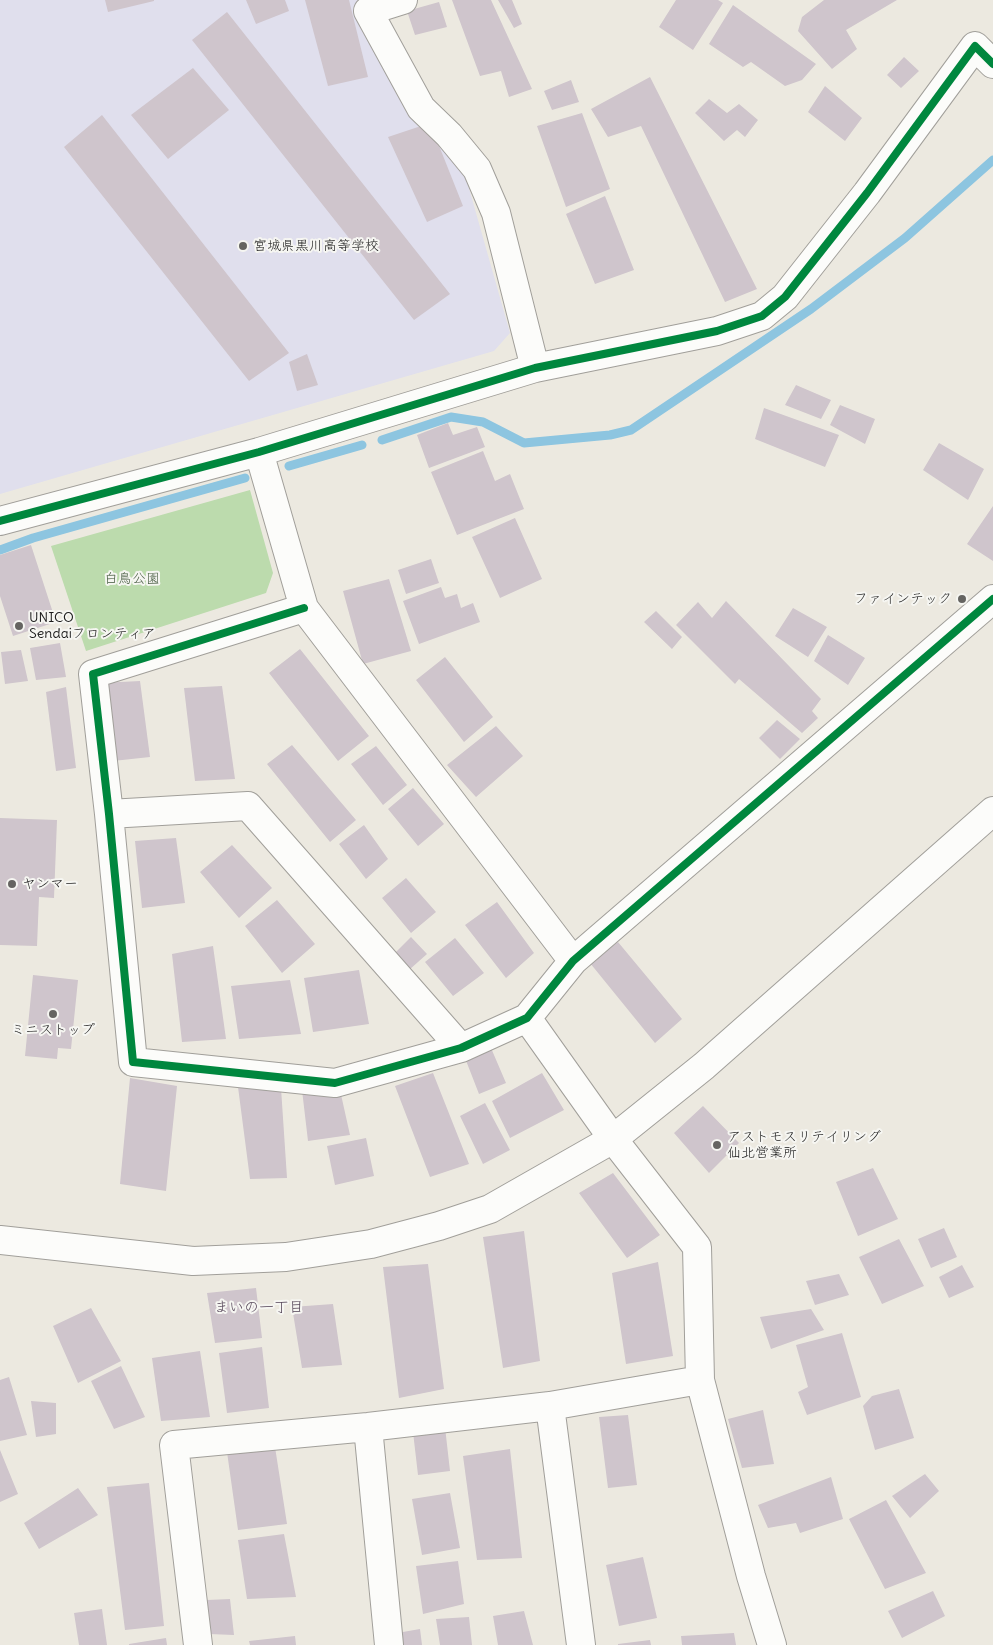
<!DOCTYPE html>
<html>
<head>
<meta charset="utf-8">
<style>
	body { margin:0 }
	canvas { display:block; background:#ece9e0 }
</style>
</head>
<body>
<canvas width="993" height="1645"></canvas>
<script>
const c = document.querySelector('canvas').getContext('2d');
c.lineJoin = 'round';
function fillPath(path, color) {
  c.fillStyle = color;
  c.fill(path, 'evenodd');
}
function shape(rows) {
  const path = new Path2D();
  for (const r of rows) {
    path.moveTo(r[0], r[1]);
    for (let i = 2; i < r.length; i += 2) path.lineTo(r[i], r[i + 1]);
  }
  return path;
}
function trace(path, color, width, dash) {
  c.strokeStyle = color;
  c.lineWidth = width;
  c.lineCap = dash ? 'butt' : 'round';
  c.setLineDash(dash || []);
  c.stroke(path);
}
function write(font, color, halo, rows, align = 'center') {
  c.font = font + ' Delius,"Klee One",sans-serif';
  c.lineWidth = 4;
  c.setLineDash([]);
  c.textBaseline = 'middle';
  c.strokeStyle = halo;
  c.fillStyle = color;
  for (const [text, x, y, turn = 0] of rows) {
    c.save();
    c.translate(x, y);
    c.rotate((+turn || 0) * Math.PI / 180);
    c.textAlign = isNaN(turn) ? turn : align;
    if (halo) c.strokeText(text, 0, 0);
    c.fillText(text, 0, 0);
    c.restore();
  }
}
fillPath(shape([
	[0,0,358,0,364,23,461,160,510,333,494,351,0,494]
]), '#e0dfed');
fillPath(shape([
	[250,490,273,573,266,593,86,651,51,546]
]), '#bcdbad');
trace(shape([
	[382,440,451,417,483,422,524,443,610,435,631,430,811,309,905,238,993,160],
	[289,466,362,445],
	[0,550,33,538,245,478]
]), '#8dc5e0', 9);
fillPath(shape([
	[105,0,154,0,154,1,108,12],
	[246,0,285,0,289,11,256,24],
	[305,0,349,0,368,77,328,86],
	[452,0,491,0,532,89,509,97,501,71,480,76],
	[498,0,512,0,522,24,514,28],
	[676,0,718,0,723,3,693,50,659,27],
	[824,0,897,0,846,30,857,49,832,69,798,31,802,17],
	[439,2,447,27,415,35,407,11],
	[733,5,816,64,802,80,785,86,751,62,743,67,709,44],
	[227,12,450,294,414,320,192,40],
	[904,57,919,71,901,88,887,75],
	[193,68,229,110,168,159,131,115],
	[650,77,757,289,725,302,641,126,608,137,591,109],
	[571,80,579,102,552,110,544,91],
	[825,86,862,118,845,141,808,112],
	[709,99,727,113,739,104,758,120,745,137,737,130,724,141,695,113],
	[582,113,610,189,566,207,537,126],
	[102,115,289,353,249,381,64,147],
	[430,123,463,206,427,222,388,137],
	[605,196,634,270,595,284,566,214],
	[307,354,318,385,297,391,289,362],
	[796,385,831,400,821,419,785,405],
	[840,405,875,419,865,444,830,425],
	[764,408,839,435,825,467,755,439],
	[448,423,453,435,477,427,485,447,429,468,417,435],
	[939,443,984,469,968,500,923,470],
	[483,451,495,481,510,474,524,509,457,535,431,472],
	[993,506,993,561,967,544],
	[515,518,542,579,500,598,472,537],
	[31,545,56,622,13,636,0,596,0,555],
	[431,559,439,583,406,594,398,570],
	[389,579,411,651,363,664,343,591],
	[441,587,445,598,457,594,461,608,473,603,480,622,419,644,403,601],
	[726,601,821,699,812,711,818,718,802,733,739,679,735,684,676,625,698,602,712,618],
	[793,608,827,627,808,657,775,636],
	[656,611,682,637,672,649,644,622],
	[828,635,865,658,848,685,814,661],
	[60,643,66,677,36,680,30,648],
	[300,649,369,736,338,761,269,673],
	[21,650,28,681,5,684,1,652],
	[445,657,493,717,464,742,416,680],
	[140,681,150,757,113,761,101,683],
	[222,686,235,779,195,781,184,688],
	[66,687,76,768,56,771,46,692],
	[777,720,800,739,780,759,759,738],
	[496,726,523,756,476,797,447,765],
	[292,745,356,820,330,842,267,764],
	[376,746,407,785,383,805,351,764],
	[413,788,444,824,418,846,388,809],
	[0,818,57,820,54,898,39,897,37,946,0,945],
	[364,825,388,859,366,879,339,844],
	[176,838,185,903,142,908,135,841],
	[232,845,272,888,239,918,200,872],
	[406,878,436,912,411,933,382,898],
	[277,900,315,944,282,973,245,926],
	[497,902,534,953,506,978,465,925],
	[411,937,427,954,409,970,395,953],
	[455,938,484,973,453,996,425,962],
	[618,942,682,1019,655,1043,590,963],
	[213,946,226,1039,182,1042,172,954],
	[359,970,369,1024,313,1032,304,978],
	[33,975,78,980,71,1049,58,1048,57,1059,25,1056],
	[290,980,301,1034,239,1039,231,986],
	[491,1048,506,1083,479,1094,465,1058],
	[433,1073,469,1164,430,1177,395,1086],
	[542,1073,564,1110,510,1138,492,1101],
	[130,1078,177,1086,166,1191,120,1184],
	[238,1087,281,1088,287,1178,250,1179],
	[302,1090,340,1090,350,1135,308,1141],
	[485,1103,510,1150,483,1164,460,1116],
	[703,1106,739,1143,709,1173,674,1133],
	[366,1138,374,1176,335,1185,327,1146],
	[873,1168,898,1219,858,1236,836,1182],
	[613,1173,660,1235,627,1258,579,1193],
	[944,1228,957,1257,931,1268,918,1239],
	[524,1231,540,1361,503,1368,483,1237],
	[899,1239,924,1286,882,1304,859,1257],
	[658,1262,673,1356,626,1364,612,1273],
	[428,1264,444,1389,399,1398,383,1267],
	[962,1265,974,1287,949,1298,939,1277],
	[839,1274,849,1295,815,1305,806,1281],
	[256,1288,262,1338,215,1343,207,1293],
	[333,1304,342,1365,302,1368,292,1307],
	[91,1308,121,1361,78,1383,53,1326],
	[811,1309,824,1330,771,1349,760,1317],
	[842,1333,861,1397,807,1415,798,1392,808,1387,796,1345],
	[262,1347,269,1408,227,1413,219,1353],
	[200,1351,210,1417,161,1421,152,1358],
	[121,1366,145,1417,114,1429,91,1381],
	[9,1377,27,1435,0,1441,0,1380],
	[899,1389,914,1438,875,1450,863,1406,872,1396],
	[31,1401,56,1403,56,1434,36,1437],
	[763,1410,774,1464,742,1468,728,1419],
	[628,1415,637,1485,608,1488,599,1417],
	[445,1427,450,1471,418,1475,413,1432],
	[275,1447,287,1524,238,1530,227,1452],
	[510,1449,522,1558,477,1560,463,1456],
	[0,1450,18,1494,0,1502],
	[925,1474,939,1491,910,1518,892,1496],
	[831,1477,843,1519,800,1533,796,1523,768,1528,758,1505],
	[149,1483,164,1626,125,1630,107,1487],
	[78,1488,98,1515,39,1549,24,1523],
	[450,1493,460,1548,422,1555,412,1499],
	[886,1500,926,1573,885,1589,849,1519],
	[284,1534,296,1597,247,1599,238,1540],
	[643,1557,657,1618,619,1626,606,1565],
	[458,1561,464,1604,423,1614,416,1566],
	[933,1591,945,1616,902,1638,888,1611],
	[230,1599,234,1635,209,1634,207,1600],
	[102,1609,107,1645,79,1645,74,1613],
	[524,1611,533,1645,498,1645,493,1616],
	[469,1617,472,1645,440,1645,436,1619],
	[420,1629,422,1645,398,1645,397,1633],
	[734,1633,736,1645,682,1645,681,1636],
	[295,1636,296,1645,250,1645,249,1641],
	[166,1638,167,1645,129,1645,129,1644],
	[650,1640,651,1645,618,1645,618,1644]
]), '#cfc5cc');
const minor = shape([
	[403,0,368,11,421,108,449,135,477,169,496,213,535,368],
	[259,452,304,608,573,961],
	[0,521,259,452,535,368,717,331,762,316,785,297,867,193,975,46,993,64],
	[304,608,93,674,109,814,133,1062,335,1083,461,1048,527,1018,573,961,993,599],
	[109,814,248,806,461,1048],
	[527,1018,613,1139,697,1247,700,1380,751,1576,772,1645],
	[0,1240,193,1261,286,1257,371,1244,439,1226,490,1209,613,1139,704,1066,993,811],
	[550,1406,581,1645],
	[368,1427,389,1645],
	[198,1645,174,1445,368,1427,550,1406,700,1380]
]);
trace(minor, '#a19f9a', 30);
trace(minor, '#fcfcfa', 28);
trace(shape([
	[0,521,259,452,535,368,717,331,762,316,785,297,867,193,975,46,993,64],
	[304,608,93,674,109,814,133,1062,335,1083,461,1048,527,1018,573,961,993,599]
]), '#00873e', 8);
for (const [x, y, r, color] of [
	[243,246,5,"#656461"],
	[962,599,5,"#656461"],
	[19,626,5,"#656461"],
	[12,884,5,"#656461"],
	[53,1014,5,"#656461"],
	[717,1145,5,"#656461"]
]) {
  const dot = new Path2D();
  dot.arc(x, y, r, 0, 2 * Math.PI);
  c.fillStyle = color;
  c.fill(dot);
  trace(dot, '#f6f6f2', 2);
}
write('14px', '#1c1c1c', '#f6f6f2', [
	["宮城県黒川高等学校",253,246],
	["ファインテック",952,599,"right"],
	["UNICO",29,618],
	["Sendaiフロンティア",29,634],
	["ヤンマー",22,884],
	["ミニストップ",53,1030,"center"],
	["アストモスリテイリング",727,1137],
	["仙北営業所",727,1153]
], 'left');
write('14px', '#465b40', '#f6f6f2', [
	["白鳥公園",132,579]
]);
write('15px', '#56475a', '#f6f6f2', [
	["まいの一丁目",259,1308]
]);
</script>
</body>
</html>
